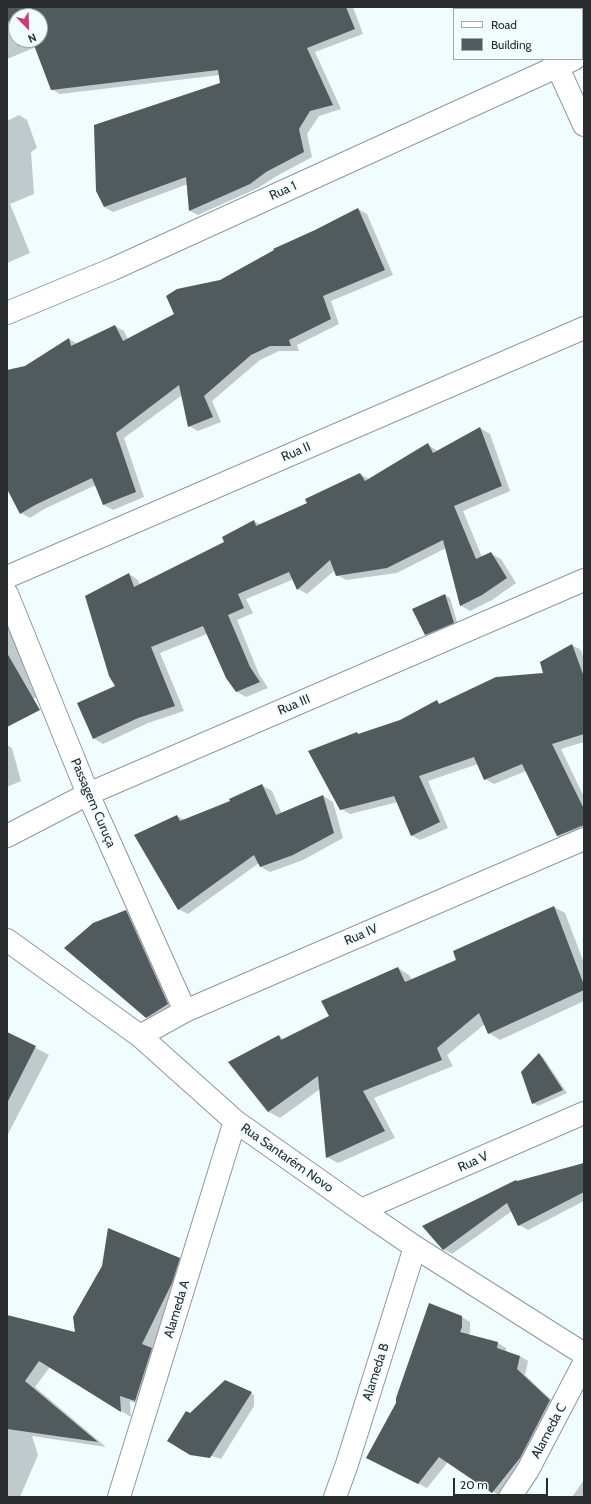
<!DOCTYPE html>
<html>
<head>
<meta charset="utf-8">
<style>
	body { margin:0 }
	#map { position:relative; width:591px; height:1504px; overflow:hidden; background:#f1fcff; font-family:Cabin,sans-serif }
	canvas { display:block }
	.frame { position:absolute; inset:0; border:8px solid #282c2d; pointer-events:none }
	.legend { position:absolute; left:453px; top:8px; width:130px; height:52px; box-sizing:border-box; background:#f1fcff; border:1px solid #a1a9ab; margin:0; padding:5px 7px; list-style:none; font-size:12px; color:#282c2d }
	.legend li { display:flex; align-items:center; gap:8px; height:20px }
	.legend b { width:20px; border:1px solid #a1a9ab }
	.north { position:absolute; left:8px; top:8px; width:40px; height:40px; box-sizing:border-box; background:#f1fcff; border:1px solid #a1a9ab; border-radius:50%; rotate:157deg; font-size:11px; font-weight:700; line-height:16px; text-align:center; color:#282c2d }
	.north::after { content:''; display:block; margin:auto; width:14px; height:18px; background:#c93e74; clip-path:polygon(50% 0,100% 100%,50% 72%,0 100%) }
	.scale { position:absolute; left:453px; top:1478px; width:95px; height:18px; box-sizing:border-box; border:2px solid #282c2d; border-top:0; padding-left:5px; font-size:12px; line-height:14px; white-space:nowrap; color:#282c2d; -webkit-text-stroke:3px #f1fcff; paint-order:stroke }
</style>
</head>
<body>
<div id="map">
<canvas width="591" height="1504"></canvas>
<div class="frame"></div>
<ul class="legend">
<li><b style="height:5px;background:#fff"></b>Road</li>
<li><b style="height:11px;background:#515b5d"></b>Building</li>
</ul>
<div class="north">N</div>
<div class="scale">20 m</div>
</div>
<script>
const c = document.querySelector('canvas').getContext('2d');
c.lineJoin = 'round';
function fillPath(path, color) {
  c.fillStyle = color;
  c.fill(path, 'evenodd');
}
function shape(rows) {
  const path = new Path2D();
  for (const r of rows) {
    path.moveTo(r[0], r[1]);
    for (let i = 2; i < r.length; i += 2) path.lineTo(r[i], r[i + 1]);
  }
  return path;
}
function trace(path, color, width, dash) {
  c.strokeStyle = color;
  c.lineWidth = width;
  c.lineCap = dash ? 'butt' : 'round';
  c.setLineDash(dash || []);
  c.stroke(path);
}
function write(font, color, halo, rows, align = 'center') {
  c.font = font + ' Cabin,sans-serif';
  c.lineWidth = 4;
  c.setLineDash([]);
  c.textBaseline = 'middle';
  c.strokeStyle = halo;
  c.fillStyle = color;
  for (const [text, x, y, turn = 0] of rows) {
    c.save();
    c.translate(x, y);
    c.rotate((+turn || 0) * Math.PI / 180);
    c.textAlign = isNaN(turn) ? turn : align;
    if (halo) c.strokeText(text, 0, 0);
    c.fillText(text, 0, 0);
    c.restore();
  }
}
fillPath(shape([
	[7,7,353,7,363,34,315,52,341,109,319,116,307,134,312,157,275,177,258,188,198,215,190,211,188,184,113,212,104,207,222,83,220,75,60,94,51,89,36,47,7,59],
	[16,16,40,16,40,40,16,40],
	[19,115,27,120,37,148,31,152,34,194,10,204,30,253,7,263,7,121],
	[358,209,367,214,393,275,331,301,339,324,297,345,299,351,279,351,260,360,212,401,221,422,198,431,189,426,182,395,124,438,144,497,113,510,104,505,96,485,44,509,30,518,21,513,7,486,7,372,26,367,69,339,78,344,115,326,124,331,128,339,175,314,221,281],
	[480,428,490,434,510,491,463,511,482,557,491,554,501,559,516,583,492,600,470,611,460,605,446,548,397,573,346,580,337,575,335,570,307,594,298,589,294,579,246,599,253,613,237,620,259,674,268,688,246,697,237,692,207,634,160,653,184,711,148,723,103,744,93,738,117,687,129,574,138,580,140,585,225,543,254,521,261,525,308,503,360,474,369,479,428,445,438,451],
	[445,595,450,598,458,625,431,637,426,634],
	[7,627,13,631,27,663,31,686,38,697,7,707],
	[572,645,581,650,584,659,584,742,561,749,584,797,584,834,567,841,557,836,526,771,494,784,485,779,478,764,428,781,448,828,420,840,411,835,398,802,350,814,341,809,357,733,360,735,400,721,437,702,441,704,544,674],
	[7,745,12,748,21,781,7,787],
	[262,785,272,791,282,814,323,796,333,802,343,838,303,860,270,872,261,867,259,863,188,914,178,909,177,816,185,820,231,802],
	[554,907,565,913,584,963,584,1001,500,1040,489,1033,485,1024,447,1055,453,1066,374,1098,395,1138,338,1163,327,1157,320,1089,280,1118,269,1112,230,1063,279,1036,284,1039,331,1016,398,968,409,975,412,980,458,960],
	[126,911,140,919,181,1011,160,1025,147,1017],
	[7,1033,49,1055,7,1136],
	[539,1055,543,1057,567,1093,538,1106,533,1103],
	[584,1162,584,1201,528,1230,519,1225,512,1211,452,1254,443,1249,518,1182,579,1165],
	[179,1259,190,1265,182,1289,152,1349,162,1354,146,1407,130,1401,131,1417,50,1367,35,1387,106,1447,32,1436,38,1455,20,1497,7,1497,7,1327,76,1333],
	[462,1317,470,1322,470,1332,469,1335,498,1343,506,1348,506,1352,520,1356,528,1361,525,1375,558,1406,501,1497,448,1462,427,1488,376,1462],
	[246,1391,254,1395,254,1406,221,1459,177,1445,191,1414],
	[584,1480,584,1497,572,1497]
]), '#0003');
fillPath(shape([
	[7,7,346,7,355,29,307,48,333,105,310,111,299,129,304,152,266,172,250,184,189,211,186,177,104,207,96,191,94,125,220,83,218,70,51,90,32,40,40,40,40,16,16,16,16,40,32,40,18,46,7,18],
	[358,208,385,270,323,296,331,319,289,340,291,346,270,346,251,355,204,396,213,417,188,427,179,385,116,433,136,492,103,505,92,478,35,505,20,514,7,489,7,370,25,366,69,338,71,346,115,325,123,341,174,314,166,296,177,289,220,280,274,250,273,249,315,230],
	[480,427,502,486,454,506,476,559,491,552,507,578,482,595,460,606,443,540,387,568,336,576,330,560,297,590,289,572,238,594,244,608,228,615,250,667,260,682,236,692,226,678,203,626,151,647,175,706,138,718,93,739,77,703,115,686,109,676,85,596,129,573,134,587,224,542,222,537,254,520,256,526,307,503,305,499,360,473,365,481,428,443,433,453],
	[445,594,454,623,425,635,412,609],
	[572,644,584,677,584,734,552,744,584,809,584,825,557,836,522,764,484,780,474,757,419,776,440,822,411,836,394,796,340,810,308,751,357,732,358,734,400,720,437,700,439,704,496,677,543,673,540,662],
	[7,653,40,710,7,727],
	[262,784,276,815,323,795,334,833,293,855,260,867,254,855,178,910,134,835,177,815,180,821,230,801,229,799],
	[554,906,584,985,584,990,488,1034,479,1013,437,1048,442,1060,363,1091,385,1131,326,1158,318,1076,268,1112,228,1062,279,1035,281,1040,329,1016,321,1001,398,967,405,982,456,960,453,951],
	[126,910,168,1004,146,1018,64,948,93,923],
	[7,1032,36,1046,7,1103],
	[539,1053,563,1090,532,1104,521,1072],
	[584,1163,584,1192,518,1226,507,1203,443,1250,422,1226,516,1180,517,1181],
	[108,1228,180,1258,172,1283,142,1344,152,1348,135,1401,120,1396,121,1412,39,1361,25,1381,98,1442,7,1429,7,1315,75,1332,73,1317,102,1266],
	[429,1303,462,1316,462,1327,460,1332,498,1342,497,1348,520,1356,517,1369,550,1400,520,1458,492,1493,439,1457,418,1484,366,1458,396,1403,396,1398],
	[225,1380,252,1392,210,1458,190,1455,167,1441,186,1411,190,1413]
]), '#515b5d');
const minor = shape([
	[526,7,527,9],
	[554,59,584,125],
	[7,313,113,269,574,59],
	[7,577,584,328],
	[7,594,88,794,185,1011],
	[7,836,88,794,584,580],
	[7,940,140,1036,235,1121,361,1210,415,1247,584,1354],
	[140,1036,185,1011,584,839],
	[361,1210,584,1113],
	[119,1497,235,1121],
	[335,1497,347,1464,415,1247],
	[510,1497,528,1470,584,1363]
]);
trace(minor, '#8e999b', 24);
trace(minor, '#fff', 22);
write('13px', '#282c2d', '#f1fcff', [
	["Rua 1",283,191,-24],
	["Rua II",296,452,-23],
	["Rua III",294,705,-23],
	["Passagem Curuça",93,803,67],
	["Rua IV",361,935,-23],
	["Rua Santarém Novo",287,1158,35],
	["Rua V",473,1162,-24],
	["Alameda A",177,1309,-73],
	["Alameda B",376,1372,-72],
	["Alameda C",549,1431,-62]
]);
</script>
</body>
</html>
